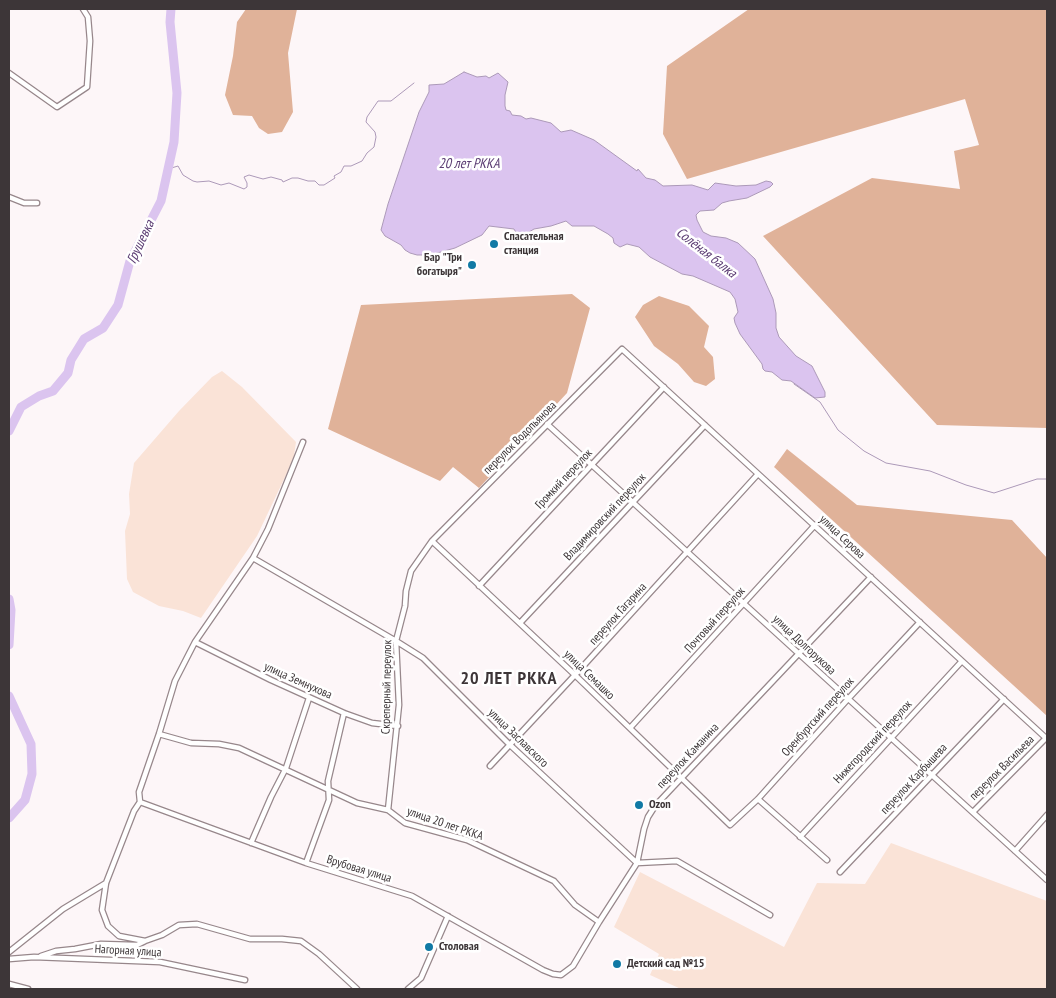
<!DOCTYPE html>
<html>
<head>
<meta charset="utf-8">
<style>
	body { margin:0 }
	#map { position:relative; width:1056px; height:998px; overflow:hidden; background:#fdf6f8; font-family:"PT Sans Narrow",sans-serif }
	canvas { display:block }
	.frame { position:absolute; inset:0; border:10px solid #3d3638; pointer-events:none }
</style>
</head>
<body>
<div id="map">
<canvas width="1056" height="998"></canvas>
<div class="frame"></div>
</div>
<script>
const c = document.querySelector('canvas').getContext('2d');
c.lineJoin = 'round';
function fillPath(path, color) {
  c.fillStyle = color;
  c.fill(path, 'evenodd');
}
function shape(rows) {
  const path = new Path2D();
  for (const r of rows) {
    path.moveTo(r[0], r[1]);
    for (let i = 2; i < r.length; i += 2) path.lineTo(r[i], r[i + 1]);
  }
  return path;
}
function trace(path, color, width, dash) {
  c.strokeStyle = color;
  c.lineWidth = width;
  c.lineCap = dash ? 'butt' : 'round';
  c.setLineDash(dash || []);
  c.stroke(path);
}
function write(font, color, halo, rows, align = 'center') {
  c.font = font + ' "PT Sans Narrow",sans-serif';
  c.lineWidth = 5;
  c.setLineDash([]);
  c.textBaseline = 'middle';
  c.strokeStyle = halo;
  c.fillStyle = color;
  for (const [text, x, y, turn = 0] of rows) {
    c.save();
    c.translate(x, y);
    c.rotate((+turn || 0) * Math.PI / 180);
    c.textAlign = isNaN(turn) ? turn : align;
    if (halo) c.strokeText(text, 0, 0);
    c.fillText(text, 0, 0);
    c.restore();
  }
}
fillPath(shape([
	[222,371,242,387,296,442,294,456,286,475,257,536,201,618,183,611,159,606,133,592,127,579,125,531,130,514,129,494,134,463,179,411,212,377],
	[891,843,1047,901,1047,989,681,989,650,975,659,954,614,927,640,872,784,947,817,883,865,884]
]), '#fae3d7');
fillPath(shape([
	[246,9,297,9,288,53,293,112,282,132,268,134,259,128,252,116,233,115,225,95,233,56,237,22],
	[749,9,1047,9,1047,428,937,425,763,236,872,178,960,189,954,151,979,145,965,99,687,179,663,134,667,66],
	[572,294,590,308,567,393,479,488,453,467,440,481,328,429,361,305],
	[659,296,689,306,709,326,704,347,713,357,715,379,706,386,694,382,678,364,654,346,635,317,643,305],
	[787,449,857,505,1012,520,1047,558,1047,716,774,467]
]), '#e0b299');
const water = shape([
	[464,72,477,77,486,76,489,78,498,73,508,82,505,95,505,106,506,110,510,111,512,115,521,116,526,119,531,118,551,123,561,132,571,130,594,140,637,171,638,169,646,178,655,180,663,186,692,185,708,190,715,183,736,186,756,185,766,181,771,182,773,184,770,187,747,198,729,201,722,203,714,210,700,211,696,215,697,220,703,232,711,236,726,238,738,243,755,259,773,299,776,313,776,328,779,337,796,356,812,366,825,392,825,397,815,398,791,381,782,380,772,372,765,371,763,369,762,364,740,334,735,323,734,318,738,312,735,299,730,292,693,276,682,274,650,257,639,247,627,244,620,247,614,243,613,238,608,234,594,226,572,226,566,221,551,226,534,229,524,235,522,239,518,236,514,229,489,226,482,235,455,248,430,255,417,255,410,253,405,250,401,245,385,236,381,230,388,204,419,112,429,92,429,85,444,84,464,72]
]);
fillPath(water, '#dbc4ef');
trace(water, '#ac99b8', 1);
trace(shape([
	[168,169,178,166,183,175,193,181,197,182,209,181,221,185,229,183,244,189,247,187,247,183,244,177,249,175,263,179,271,177,282,180,283,182,292,178,298,178,308,181,315,181,319,185,324,185,335,178,334,176,341,172,344,166,351,166,362,161,367,153,374,147,376,137,375,132,366,122,367,117,378,101,391,101,414,83],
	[794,384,820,402,838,430,864,451,886,463,930,471,966,485,994,493,1037,479,1047,479]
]), '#ac99b8', 1);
trace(shape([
	[9,431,21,407,39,396,53,391,68,373,71,360,84,339,103,328,118,305,130,261,161,201,174,142,177,93,170,22,171,9],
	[9,599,11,610,9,645],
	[9,696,31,744,32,774,25,800,9,818]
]), '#dbc4ef', 9);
const street = shape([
	[9,73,57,107,87,87,90,41,88,17,83,9],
	[9,197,24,203,37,203],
	[547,424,1047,880],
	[303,442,268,529,253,558,195,642,175,681,159,734,139,792,140,802,134,811,106,883,102,910,108,926,119,936,145,941,162,935,179,925,197,924,250,939,282,939,301,941,319,954,357,989],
	[432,541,575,675,730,825,758,799,848,699,920,622],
	[253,558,396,641,423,658,509,744,637,863,677,861,770,915],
	[479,586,664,387],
	[520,623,705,425],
	[195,642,271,680,344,713,372,723,398,726],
	[630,728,815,525],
	[159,734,191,743,219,744,239,748,357,803,388,810,405,823,467,840,554,881,575,905,599,922],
	[490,766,575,675,758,474],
	[758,799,827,860],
	[140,802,306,863,412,896,543,970,553,974,561,975,573,966,599,922,637,863,644,829,648,817,655,806,871,577],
	[388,810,399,705,396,641,405,606,406,591,411,571,432,541,622,349,1047,739],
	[973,812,1046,738],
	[800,837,962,661],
	[251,843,271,797,286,768,309,698],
	[1015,851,1047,815],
	[306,863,329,800,328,781,344,713],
	[840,872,1004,699],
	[9,952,63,909,106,883],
	[41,956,56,951,75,949,101,944,137,945,145,941],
	[9,959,34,957,160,962,245,980],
	[9,984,28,989],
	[408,989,421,978,448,916]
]);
trace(street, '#97878b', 7);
trace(street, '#fff', 4.5);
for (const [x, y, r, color] of [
	[494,244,5,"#117aa5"],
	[472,265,5,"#117aa5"],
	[639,805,5,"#117aa5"],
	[429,947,5,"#117aa5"],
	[617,964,5,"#117aa5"]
]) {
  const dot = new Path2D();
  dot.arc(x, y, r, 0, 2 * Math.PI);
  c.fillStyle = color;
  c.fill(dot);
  trace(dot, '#fff', 2);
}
write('bold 12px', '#3d3638', '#fff', [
	["Спасательная",504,237],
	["станция",504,251],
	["Бар \"Три",462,258,"right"],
	["богатыря\"",462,272,"right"],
	["Ozon",649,805],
	["Столовая",439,947],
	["Детский сад №15",627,964]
], 'left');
write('12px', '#3d3638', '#fff', [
	["переулок Водопьянова",520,438,-45],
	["Громкий переулок",564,479,-47],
	["Владимировский переулок",605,517,-47],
	["улица Серова",842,537,43],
	["переулок Гагарина",618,614,-48],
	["Почтовый переулок",715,620,-48],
	["улица Долгорукова",804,645,43],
	["улица Семашко",589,675,44],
	["улица Земнухова",298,681,24],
	["Скреперный переулок",387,687,-89],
	["Оренбургский переулок",818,717,-48],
	["улица Заславского",518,738,44],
	["Нижегородский переулок",873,742,-47],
	["переулок Каманина",688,756,-47],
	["переулок Васильева",1002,768,-45],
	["переулок Карбышева",914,779,-47],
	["улица 20 лет РККА",445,824,19],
	["Врубовая улица",359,869,17],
	["Нагорная улица",128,951,3]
]);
write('italic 14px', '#5b3c73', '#fff', [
	["20 лет РККА",469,164],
	["Грушевка",141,242,-65],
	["Солёная балка",706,253,38]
]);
c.letterSpacing = '1px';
write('bold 18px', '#3d3638', '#fff', [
	["20 ЛЕТ РККА",509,679]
]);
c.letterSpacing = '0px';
</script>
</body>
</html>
